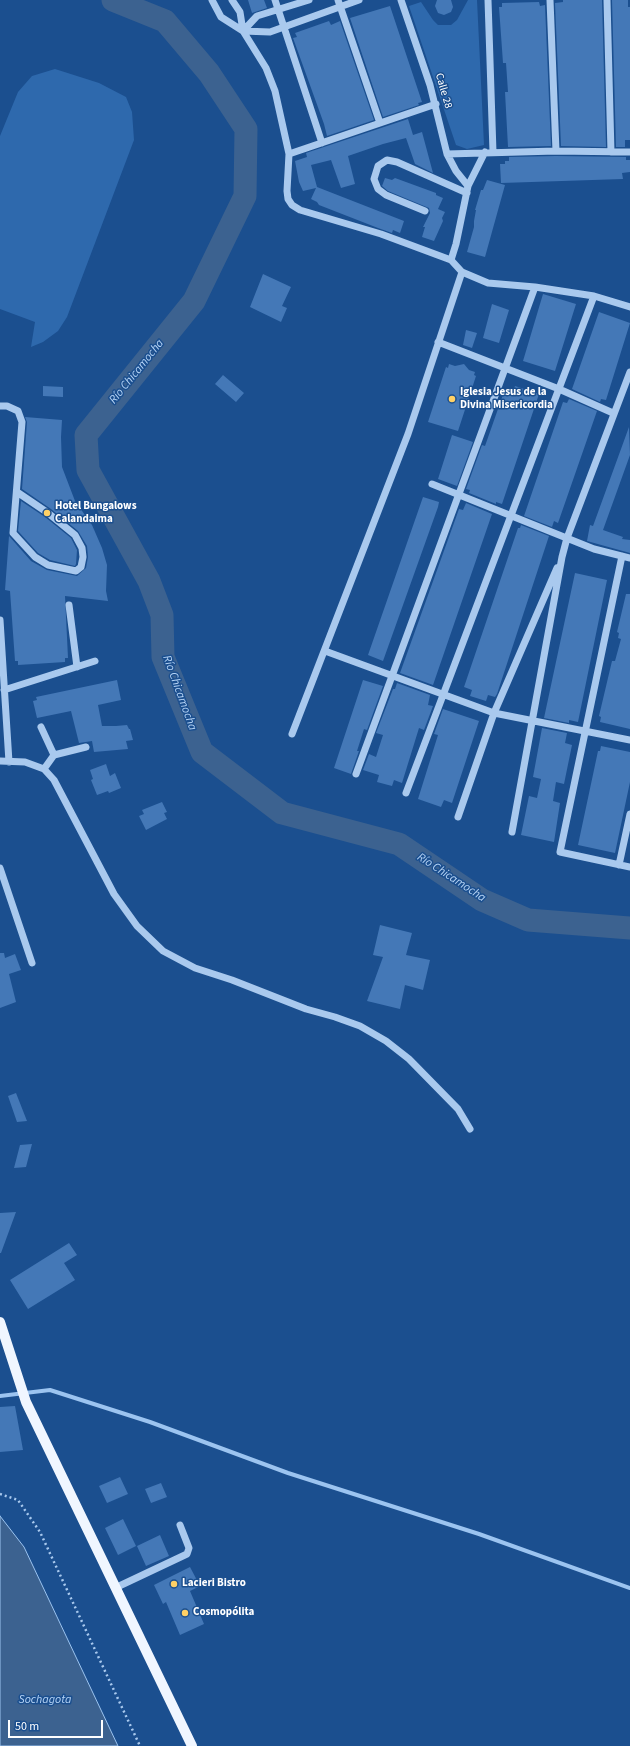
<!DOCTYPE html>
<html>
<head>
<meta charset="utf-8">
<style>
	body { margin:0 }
	#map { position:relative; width:630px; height:1746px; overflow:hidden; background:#1b4f8f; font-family:"Source Sans 3",sans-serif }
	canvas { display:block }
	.scale { position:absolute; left:8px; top:1720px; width:95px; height:18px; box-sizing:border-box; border:2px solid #fff; border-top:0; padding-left:5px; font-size:12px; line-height:14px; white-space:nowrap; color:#fff; -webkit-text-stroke:3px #1b4f8f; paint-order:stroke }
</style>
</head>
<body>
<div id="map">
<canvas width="630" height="1746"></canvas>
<div class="scale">50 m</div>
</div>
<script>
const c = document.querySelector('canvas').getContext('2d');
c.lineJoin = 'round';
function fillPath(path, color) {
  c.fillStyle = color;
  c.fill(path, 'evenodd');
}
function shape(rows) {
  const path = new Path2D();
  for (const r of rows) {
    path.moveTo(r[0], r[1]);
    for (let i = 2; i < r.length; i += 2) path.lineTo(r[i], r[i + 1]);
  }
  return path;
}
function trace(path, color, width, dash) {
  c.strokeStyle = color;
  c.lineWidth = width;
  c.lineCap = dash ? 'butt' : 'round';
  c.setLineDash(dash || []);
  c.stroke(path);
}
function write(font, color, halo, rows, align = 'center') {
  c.font = font + ' "Source Sans 3",sans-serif';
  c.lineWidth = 3;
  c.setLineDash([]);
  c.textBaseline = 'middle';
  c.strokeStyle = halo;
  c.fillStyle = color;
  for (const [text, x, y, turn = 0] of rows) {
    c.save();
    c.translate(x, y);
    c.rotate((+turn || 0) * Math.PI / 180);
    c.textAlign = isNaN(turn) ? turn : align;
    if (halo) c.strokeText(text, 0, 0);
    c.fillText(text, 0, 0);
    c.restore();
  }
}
fillPath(shape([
	[468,0,477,0,484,145,467,149,456,145,409,6,421,2,433,20,438,25,451,25,457,20],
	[55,69,99,83,126,97,132,112,134,140,67,317,58,331,43,342,31,347,35,322,0,309,0,136,18,92,32,76]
]), '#2e69ad');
const water = shape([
	[0,1516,24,1547,118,1746,0,1746,0,1516]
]);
fillPath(water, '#3c6290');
trace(water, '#9cc4f0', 1);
trace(shape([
	[0,1396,50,1390,150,1422,288,1473,479,1534,630,1588]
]), '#9cc4f0', 4);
trace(shape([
	[113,0,165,21,209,73,246,129,245,196,194,301,86,435,88,470,149,581,162,615,163,657,202,752,282,813,399,844,482,900,528,920,630,928]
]), '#3c6290', 23);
fillPath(shape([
	[248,0,264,0,267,8,252,13],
	[437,0,451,0,453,7,451,12,444,15,438,13,435,6],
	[563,0,602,0,606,147,561,146,555,3,563,2],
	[612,0,628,0,628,7,630,7,630,140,625,140,625,147,616,147],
	[539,2,540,6,545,5,551,146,508,147,505,92,508,92,506,63,503,63,499,7,502,7,502,3],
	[390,6,422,102,418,103,419,105,383,117,350,18],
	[329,21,331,25,340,21,374,120,327,136,324,124,293,38,297,37,295,33],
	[408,119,413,135,422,132,433,173,415,164,406,138,383,144,348,156,355,184,341,188,331,160,311,165,317,187,404,221,400,233,393,230,392,233,378,228,319,205,317,202,311,199,316,188,303,191,299,182,295,161,307,157,306,153],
	[556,156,626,157,626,160,630,160,630,172,622,173,623,179,501,183,500,164,505,164,505,161,509,161,509,157],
	[385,178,392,180,395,178,436,193,436,195,443,198,438,209,445,212,442,218,443,221,434,241,422,237,425,227,423,227,430,213,429,208,388,191,382,186],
	[487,180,505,185,485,257,467,252,474,227,474,221,476,210,475,210,481,190,483,190],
	[263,274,291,287,282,306,287,308,281,322,250,307],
	[543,294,576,304,555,371,523,361],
	[492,304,509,310,499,343,483,338],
	[599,312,630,323,606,400,601,399,600,402,572,389],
	[466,330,477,333,472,348,463,345],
	[449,364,455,366,464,364,469,370,475,372,474,375,476,376,458,431,428,422,446,367,448,368],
	[223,375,244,393,236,402,215,384],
	[43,386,63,387,63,397,43,396],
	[515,386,539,394,502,504,496,502,496,504,469,493,470,490,466,489,482,445,485,446,505,389,513,392],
	[569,399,597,411,558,523,554,521,552,527,524,516,563,402,567,403],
	[25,417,62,420,61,437,62,467,75,501,92,525,102,548,107,565,106,591,108,601,65,596,68,658,65,658,65,662,18,665,18,661,15,661,10,591,5,590,9,536,31,561,47,570,77,576,86,568,88,557,87,546,78,531,51,509,22,489,27,422],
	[629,427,630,455,603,530,623,537,622,539,630,540,630,553,587,541,590,525,593,526],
	[452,435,473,442,457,486,438,479],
	[423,497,439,502,438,507,383,661,368,655],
	[21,501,45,517,71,538,77,550,76,564,75,566,50,560,38,553,18,531],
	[466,503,492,514,433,685,400,673,459,509,463,510],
	[521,525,549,536,497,694,495,697,488,695,486,701,470,696,472,690,464,687,518,528,520,528],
	[575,573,607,580,578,722,569,720,569,723,544,718],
	[626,594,630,594,630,729,600,722,601,717,599,716,612,661,615,661,621,639,618,638,619,633,617,632],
	[117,680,121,700,98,705,102,726,116,726,127,725,129,729,130,729,133,740,126,741,128,749,94,752,92,741,79,743,71,711,37,718,33,701,37,700,36,697],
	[363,680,383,686,367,730,364,729,357,751,359,751,351,774,334,768],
	[397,683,430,695,428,705,433,706,424,730,419,728,402,783,394,780,392,786,377,782,379,775,363,770,369,754,376,757,383,735,376,733,393,689,395,689],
	[443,709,479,721,452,803,444,800,441,807,418,799,438,735,434,734],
	[542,728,567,733,565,743,572,745,564,784,556,782,553,801,560,803,554,842,521,835,529,796,537,798,541,779,533,777],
	[601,746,630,752,630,782,615,853,578,845,598,751,600,751],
	[106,764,110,776,115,773,121,788,109,793,108,791,97,795,91,780,93,779,90,770],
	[162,802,167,812,164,813,167,819,146,830,139,816,144,814,142,810],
	[380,925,412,933,406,955,430,960,423,990,405,985,400,1009,367,1001,383,957,373,955],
	[0,953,4,953,5,958,15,954,21,970,9,974,16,1002,0,1008],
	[16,1093,27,1121,17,1122,8,1096],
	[32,1144,26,1167,14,1168,20,1145],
	[16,1212,1,1253,0,1253,0,1213],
	[69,1243,77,1255,64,1263,75,1280,28,1309,10,1280],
	[15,1406,23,1450,0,1452,0,1407],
	[120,1477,128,1494,107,1503,99,1486],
	[161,1483,167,1497,151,1503,145,1489],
	[123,1519,136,1546,118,1555,105,1528],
	[160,1535,169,1556,146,1566,137,1546],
	[190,1567,200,1586,190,1591,204,1624,180,1635,166,1602,163,1604,154,1585]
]), '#4478b7');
trace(shape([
	[0,1494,18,1500,40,1532,140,1746]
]), '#a9c9ee', 2.5, [2, 3]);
trace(shape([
	[212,0,221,17,243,31,270,32,359,0],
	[232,0,240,12,243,31,266,68,275,91,289,154,287,191,288,199,292,205,300,210,381,234,451,260],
	[275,0,322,143],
	[338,0,380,123],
	[401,0,430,85,447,154,456,171,468,186],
	[488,0,493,152],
	[550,0,556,151],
	[607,0,611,152],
	[243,31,257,16,309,0],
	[485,152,468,186,456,244,451,260,462,272,488,283,535,287,594,296,630,307],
	[289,154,436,104],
	[447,154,556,151,630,152],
	[425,211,386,195,378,189,374,179,378,166,387,160,397,162,467,193],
	[438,342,559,389,613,413],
	[0,406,7,406,18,411,22,422,13,533,35,557,48,565,76,571,81,567,83,557,82,548,75,535,48,513,17,492],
	[432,484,594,549,630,558],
	[622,556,560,852,630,867],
	[69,605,77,667],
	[0,620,9,762],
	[325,651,494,713,630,740],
	[4,690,95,661],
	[41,727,54,755],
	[292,734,408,434,462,272],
	[0,761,25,762,44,769,54,780,114,894,137,926,163,951,195,968,232,980,306,1009,335,1017,360,1026,386,1041,409,1059,458,1109,470,1129],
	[44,769,54,755,86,747],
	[356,774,535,287],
	[406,793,594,296],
	[458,817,494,713,557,568],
	[512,832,562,557,567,538,630,372],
	[619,865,630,814],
	[0,868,32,963],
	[115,1588,187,1554,189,1548,180,1525]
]), '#a9c9ee', 7);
trace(shape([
	[0,1322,26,1402,192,1746]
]), '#f0f6ff', 10);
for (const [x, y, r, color] of [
	[452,399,4,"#ffd166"],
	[47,513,4,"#ffd166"],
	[174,1584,4,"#ffd166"],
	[185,1613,4,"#ffd166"]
]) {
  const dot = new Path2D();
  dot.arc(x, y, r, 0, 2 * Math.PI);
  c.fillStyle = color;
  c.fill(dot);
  trace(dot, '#1b4f8f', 1.5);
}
write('11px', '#fff', '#1b4f8f', [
	["Calle 28",443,91,74]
]);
write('bold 11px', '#fff', '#1b4f8f', [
	["Iglesia Jesus de la",460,393],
	["Divina Misericordia",460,406],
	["Hotel Bungalows",55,507],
	["Calandaima",55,520],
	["Lacieri Bistro",182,1584],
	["Cosmopólita",193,1613]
], 'left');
write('italic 12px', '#b5d3f5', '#1b4f8f', [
	["Río Chicamocha",137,372,-51],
	["Río Chicamocha",179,693,70],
	["Río Chicamocha",451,878,33],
	["Sochagota",45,1700]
]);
</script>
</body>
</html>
